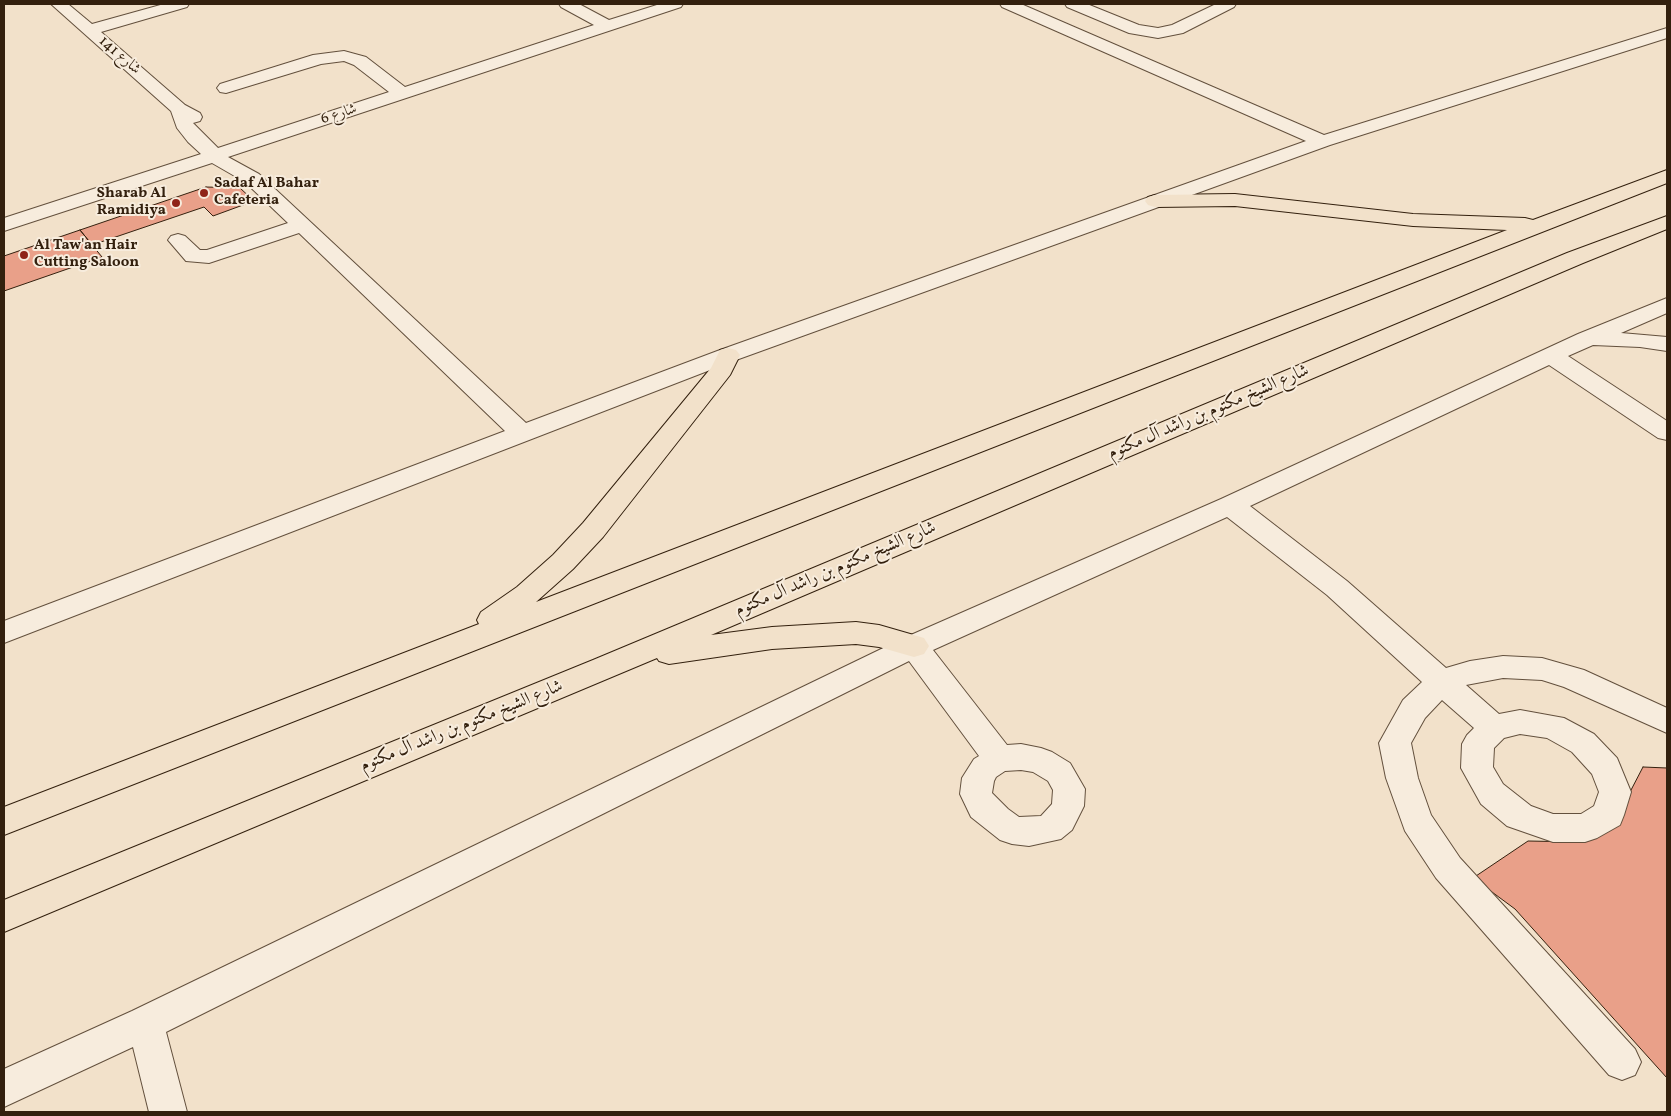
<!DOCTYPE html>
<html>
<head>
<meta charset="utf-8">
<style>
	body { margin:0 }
	#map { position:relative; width:1671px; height:1116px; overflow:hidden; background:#f2e1ca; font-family:Vollkorn,serif }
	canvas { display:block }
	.frame { position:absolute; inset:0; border:5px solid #33200e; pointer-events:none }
</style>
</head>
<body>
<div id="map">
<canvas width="1671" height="1116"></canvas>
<div class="frame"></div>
</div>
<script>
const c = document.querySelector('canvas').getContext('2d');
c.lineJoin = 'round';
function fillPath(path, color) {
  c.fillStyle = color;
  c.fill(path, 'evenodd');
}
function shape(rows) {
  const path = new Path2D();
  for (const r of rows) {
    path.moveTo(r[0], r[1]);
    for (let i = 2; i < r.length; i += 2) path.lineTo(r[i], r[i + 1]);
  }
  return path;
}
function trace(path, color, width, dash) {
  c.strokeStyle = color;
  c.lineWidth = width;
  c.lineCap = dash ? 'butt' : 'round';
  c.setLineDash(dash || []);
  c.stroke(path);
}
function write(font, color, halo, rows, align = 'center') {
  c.font = font + ' Vollkorn,Amiri,serif';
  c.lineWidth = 4;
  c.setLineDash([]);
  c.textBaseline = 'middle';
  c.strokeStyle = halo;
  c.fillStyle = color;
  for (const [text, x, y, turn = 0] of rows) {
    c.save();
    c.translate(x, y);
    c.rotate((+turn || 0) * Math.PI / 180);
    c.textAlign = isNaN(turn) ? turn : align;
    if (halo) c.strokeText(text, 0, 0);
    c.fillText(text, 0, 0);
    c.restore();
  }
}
const building = shape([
	[206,187,240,188,254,201,213,216,204,207,92,245,80,230,206,187],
	[80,230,102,257,4,291,4,256,80,230],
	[1643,767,1667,768,1667,1078,1515,909,1473,878,1528,841,1581,842,1630,792,1643,767]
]);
fillPath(building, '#e9a089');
trace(building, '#33200e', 1);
const minor = shape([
	[51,4,68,4,92,24,164,4,189,4,187,7,101,32,185,105,200,113,202,117,200,121,193,123,218,148,389,92,354,65,344,61,321,64,226,93,220,92,217,88,220,84,313,55,344,51,366,57,405,87,594,25,561,7,559,4,579,4,609,20,660,4,683,4,681,7,228,157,259,174,526,423,720,350,1306,141,1002,7,1000,4,1021,4,1324,135,1667,28,1667,38,1330,145,736,360,4,643,4,621,505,431,299,233,209,263,186,261,168,240,171,236,178,234,185,236,200,250,207,250,288,223,245,182,212,163,4,231,4,218,201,154,188,142,177,128,171,111,51,4],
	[1065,4,1087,4,1139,25,1158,28,1172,25,1216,4,1236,4,1234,7,1183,33,1158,38,1129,33,1067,7,1065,4],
	[1667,298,1667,313,1621,333,1667,337,1667,351,1640,347,1593,345,1568,356,1667,421,1667,440,1658,438,1549,365,1250,506,1347,581,1446,668,1470,661,1503,656,1542,658,1584,670,1667,708,1667,733,1564,687,1542,680,1503,678,1466,685,1499,714,1520,710,1564,718,1594,734,1617,758,1631,792,1624,815,1620,825,1597,838,1585,842,1553,842,1507,826,1481,804,1461,768,1462,744,1467,735,1474,728,1442,700,1425,718,1411,743,1418,778,1431,815,1460,858,1635,1049,1641,1062,1635,1075,1622,1080,1609,1075,1436,878,1405,831,1386,778,1379,743,1403,700,1422,682,1327,595,1227,517,933,650,1007,745,1021,744,1041,748,1052,752,1070,763,1085,789,1084,806,1072,830,1061,839,1029,846,1012,844,1000,840,971,817,960,794,962,778,974,759,979,756,909,661,166,1032,187,1112,149,1112,133,1047,4,1107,4,1069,132,1011,904,638,1221,499,1578,334,1667,298],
	[1520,734,1547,738,1572,752,1592,774,1599,792,1594,806,1581,814,1553,814,1531,806,1503,784,1493,767,1494,748,1504,738,1520,734],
	[1021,770,1033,772,1048,781,1053,790,1052,804,1041,816,1019,817,1008,809,992,793,994,781,996,777,1005,771,1021,770]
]);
const major = shape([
	[1667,170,1667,183,4,835,4,807,479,624,477,620,481,612,517,587,553,555,583,523,711,368,720,350,728,348,736,350,740,355,730,375,603,537,573,569,536,602,1507,230,1413,226,1235,206,1155,207,1148,205,1145,201,1148,197,1155,195,1235,194,1413,214,1525,218,1533,220,1667,170],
	[1667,216,1667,229,1583,263,711,635,772,627,856,622,879,625,924,638,929,646,924,654,914,657,879,647,856,644,772,649,669,664,659,661,657,658,4,932,4,900,593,660,1567,253,1667,216]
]);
trace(minor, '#63503d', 2);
trace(major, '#33200e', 2);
fillPath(minor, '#f7ecdd');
fillPath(major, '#f2e1ca');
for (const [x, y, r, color] of [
	[204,193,5,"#8f2418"],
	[176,203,5,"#8f2418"],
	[24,255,5,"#8f2418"]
]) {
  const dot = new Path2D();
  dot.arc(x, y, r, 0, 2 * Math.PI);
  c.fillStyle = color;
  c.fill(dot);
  trace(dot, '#f7ecdd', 2);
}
write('15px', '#33200e', '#f7ecdd', [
	["شارع 141",119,56,41],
	["شارع 6",339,115,-18]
]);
write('bold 15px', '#33200e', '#f7ecdd', [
	["Sadaf Al Bahar",214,184],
	["Cafeteria",214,201],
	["Sharab Al",166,194,"right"],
	["Ramidiya",166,211,"right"],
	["Al Taw'an Hair",34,246],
	["Cutting Saloon",34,263]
], 'left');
write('18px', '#33200e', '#f7ecdd', [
	["شارع الشيخ مكتوم بن راشد آل مكتوم",1209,413,-23],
	["شارع الشيخ مكتوم بن راشد آل مكتوم",836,570,-23],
	["شارع الشيخ مكتوم بن راشد آل مكتوم",462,727,-22]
]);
</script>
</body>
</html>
